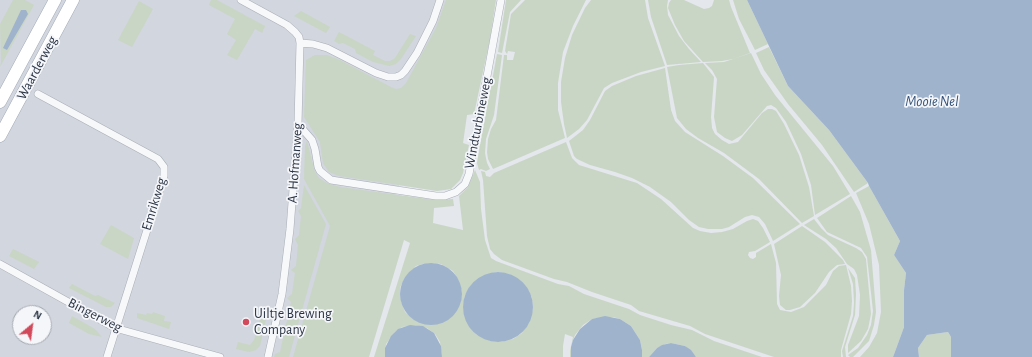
<!DOCTYPE html>
<html>
<head>
<meta charset="utf-8">
<style>
	body { margin:0 }
	#map { position:relative; width:1032px; height:357px; overflow:hidden; background:#e4e7ec; font-family:"Alegreya Sans",sans-serif }
	canvas { display:block }
	.north { position:absolute; left:12px; top:305px; width:40px; height:40px; box-sizing:border-box; background:#f4f6f9; border:1px solid #a4a8b1; border-radius:50%; rotate:29deg; font-size:11px; font-weight:700; line-height:16px; text-align:center; color:#2b3445 }
	.north::after { content:''; display:block; margin:auto; width:14px; height:18px; background:#d1495b; clip-path:polygon(50% 0,100% 100%,50% 72%,0 100%) }
</style>
</head>
<body>
<div id="map">
<canvas width="1032" height="357"></canvas>
<div class="north">N</div>
</div>
<script>
const c = document.querySelector('canvas').getContext('2d');
c.lineJoin = 'round';
function fillPath(path, color) {
  c.fillStyle = color;
  c.fill(path, 'evenodd');
}
function shape(rows) {
  const path = new Path2D();
  for (const r of rows) {
    if (r.length === 3) {
      path.moveTo(r[0] + r[2], r[1]);
      path.arc(r[0], r[1], r[2], 0, 2 * Math.PI);
      continue;
    }
    path.moveTo(r[0], r[1]);
    for (let i = 2; i < r.length; i += 2) path.lineTo(r[i], r[i + 1]);
  }
  return path;
}
function trace(path, color, width, dash) {
  c.strokeStyle = color;
  c.lineWidth = width;
  c.lineCap = dash ? 'butt' : 'round';
  c.setLineDash(dash || []);
  c.stroke(path);
}
function write(font, color, halo, rows, align = 'center') {
  c.font = font + ' "Alegreya Sans",sans-serif';
  c.lineWidth = 3.5;
  c.setLineDash([]);
  c.textBaseline = 'middle';
  c.strokeStyle = halo;
  c.fillStyle = color;
  for (const [text, x, y, turn = 0] of rows) {
    c.save();
    c.translate(x, y);
    c.rotate((+turn || 0) * Math.PI / 180);
    c.textAlign = isNaN(turn) ? turn : align;
    if (halo) c.strokeText(text, 0, 0);
    c.fillText(text, 0, 0);
    c.restore();
  }
}
fillPath(shape([
	[0,0,484,0,375,181,399,185,386,239,353,357,0,357],
	[20,313,44,313,44,337,20,337]
]), '#d2d6de');
fillPath(shape([
	[13,0,25,0,34,5,0,67,1,62,0,24],
	[211,0,217,0,265,26,262,33,255,29,237,60,227,55,236,40,227,34,235,19,209,5],
	[446,0,496,0,490,39,474,114,467,115,463,143,469,145,463,173,460,180,451,189,437,191,339,176,329,172,323,163,320,142,304,117,306,60,315,55,327,55,340,60,391,87,396,89,401,88,406,83,436,28],
	[506,0,521,0,510,12,502,53,498,52],
	[525,0,586,0,573,26,563,52,558,83,558,110,565,138,493,169,488,159,487,152,488,139,491,129,496,120,504,55,507,55,507,60,513,60,515,52,508,51,507,54,505,51,511,14],
	[591,0,645,0,648,18,665,66,641,72,612,83,604,88,587,120,579,129,567,138,564,124,561,102,561,82,565,58,572,35,585,8],
	[648,0,668,0,667,6,668,15,679,36,689,49,701,62,667,65,651,17],
	[671,0,684,0,704,9,709,8,712,6,714,0,729,0,731,7,750,53,733,59,722,61,703,62,684,41,675,25,668,8,669,3],
	[733,0,747,0,768,44,755,50,739,19],
	[139,1,153,9,132,47,118,40],
	[301,11,330,27,326,33,294,16],
	[339,32,375,51,373,55,385,61,390,61,395,58,410,34,416,36,401,59,396,64,389,66,373,62,356,53,355,49,343,43,339,44,334,41],
	[769,47,788,86,829,130,868,183,854,192,822,145,788,104,764,70,756,53],
	[751,53,761,74,775,95,833,166,850,194,815,215,811,185,801,154,786,122,776,108,771,105,767,106,742,135,732,141,725,138,717,132,714,117,717,79,712,70,705,63,724,62],
	[497,54,502,55,494,115,486,139,485,153,487,163,490,169,486,171,481,169,479,170,477,163,480,145],
	[703,63,714,77,711,117,712,128,715,134,722,140,729,144,738,142,762,113,768,109,772,109,776,111,784,124,799,155,809,187,814,216,802,223,759,179,724,153,698,138,686,129,677,118,667,67,679,65],
	[665,68,671,110,675,121,685,132,723,156,753,178,800,224,773,241,765,224,759,217,752,215,745,217,729,227,722,229,708,229,699,227,689,220,671,202,650,187,632,178,615,172,590,165,577,159,574,156,569,141,583,130,590,120,605,91,612,86,636,76],
	[307,141,315,172,319,178,327,183,340,187,436,200,453,199,454,206,434,208,433,223,463,230,459,196,468,187,475,170,480,182,481,209,485,240,491,258,496,261,558,284,569,286,584,294,629,309,640,315,671,325,692,330,714,341,762,357,696,357,685,346,671,343,666,344,657,348,649,357,642,357,642,350,640,340,631,326,620,319,613,317,592,319,583,325,575,335,573,340,571,347,571,357,570,357,570,351,573,337,565,334,563,346,563,357,442,357,440,342,435,334,427,328,415,325,402,327,395,332,386,344,385,357,374,357,410,243,404,240,369,357,293,357,330,226,304,179,305,146],
	[434,263,441,264,453,271,459,281,462,292,460,305,450,318,438,324,416,321,405,312,401,301,400,288,405,277,416,266,423,264],
	[497,272,509,274,521,281,529,291,532,298,533,308,529,323,522,333,513,339,501,342,491,341,477,335,470,327,463,308,465,295,472,284,489,274],
	[566,142,572,158,579,165,637,183,661,199,693,228,700,231,711,233,722,232,733,229,747,221,753,219,758,221,763,228,770,242,755,251,749,252,748,255,750,258,753,259,756,257,756,253,771,244,776,263,777,304,780,310,791,312,804,307,826,285,833,271,839,266,846,265,851,286,852,301,851,314,841,350,841,357,774,357,705,334,690,326,639,311,631,305,592,292,567,282,554,279,502,260,494,254,490,249,487,236,483,180,481,171,485,172,486,176,490,177,494,173],
	[304,185,326,224,289,357,274,357,275,354,280,352,291,302,287,298,292,294,295,273,291,270,296,266,298,245,295,239,299,235,301,216,298,211,301,208],
	[869,186,900,241,894,255,906,273,904,290,904,327,893,357,860,357,869,347,877,333,881,312,879,265,869,224,856,193],
	[851,196,860,212,871,250,876,312,874,325,869,341,853,357,850,357,848,355,858,348,867,335,871,325,873,311,867,257,861,248,827,232,817,218],
	[814,219,821,228,828,235,856,248,862,252,866,259,871,314,868,329,861,341,848,353,848,345,859,316,860,295,857,275,854,269,847,264,836,248,826,239,804,225],
	[111,225,134,238,128,259,100,244],
	[802,226,825,242,843,260,845,264,837,265,829,272,815,293,800,307,790,310,786,310,780,305,779,296,781,275,774,244],
	[13,249,39,262,34,269,9,256],
	[848,268,855,278,856,294,855,315,845,347,846,357,843,357,842,351,853,316,854,303,853,284],
	[72,284,95,296,98,295,115,303,111,307,106,307,69,288],
	[153,312,165,316,164,321,171,322,169,329,137,318,137,313,146,315,147,313,152,314],
	[72,316,95,329,102,337,89,334,69,323],
	[260,318,266,319,260,346,256,350,249,352,236,349,238,342,250,345,254,340],
	[948,332,951,337,951,357,919,357,918,348,927,335]
]), '#c9d6c5');
fillPath(shape([
	[747,0,1032,0,1032,357,951,357,951,337,948,332,927,335,918,348,919,357,893,357,904,327,904,290,906,273,894,255,900,241,869,186,868,183,829,130,788,86],
	[21,10,26,10,28,14,7,50,3,48],
	[431,294,31],
	[498,307,35],
	[605,316,620,319,631,326,640,340,642,350,642,357,571,357,571,347,573,340,580,329,592,319],
	[410,325,423,326,434,333,441,346,442,357,385,357,385,348,391,336,398,329],
	[671,343,685,346,691,350,696,357,649,357,657,348,662,345]
]), '#9fb4cc');
const minor = shape([
	[241,0,287,25,295,32,299,37,300,43,298,124,290,229,282,294,268,357],
	[300,43,313,44,327,48,376,73,388,77,396,77,401,75,405,71,417,53,433,21,440,0],
	[38,94,158,159,164,167,164,176,107,357],
	[298,124,312,140,315,149,318,167,320,171,331,180,436,196,445,196,456,192,465,184,469,174,501,0],
	[0,264,115,328,220,357]
]);
const primary = shape([
	[0,102,55,0],
	[0,136,73,0]
]);
trace(minor, '#a9aeb7', 8);
trace(primary, '#a3abb8', 13);
trace(minor, '#f7f8fa', 7);
trace(primary, '#fff', 12);
for (const [x, y, r, color] of [
	[246,322,4,"#d1495b"]
]) {
  const dot = new Path2D();
  dot.arc(x, y, r, 0, 2 * Math.PI);
  c.fillStyle = color;
  c.fill(dot);
  trace(dot, '#f4f6f9', 1.5);
}
write('14px', '#2b3445', '#f4f6f9', [
	["Waarderweg",37,68,-62],
	["Windturbineweg",478,123,-79],
	["A. Hofmanweg",295,163,-86],
	["Emrikweg",154,204,-73],
	["Bingerweg",95,315,27]
]);
write('14px', '#2b3445', '#f4f6f9', [
	["Uiltje Brewing",254,314],
	["Company",254,330]
], 'left');
write('italic 15px', '#34527a', '#f4f6f9', [
	["Mooie Nel",932,101]
]);
</script>
</body>
</html>
